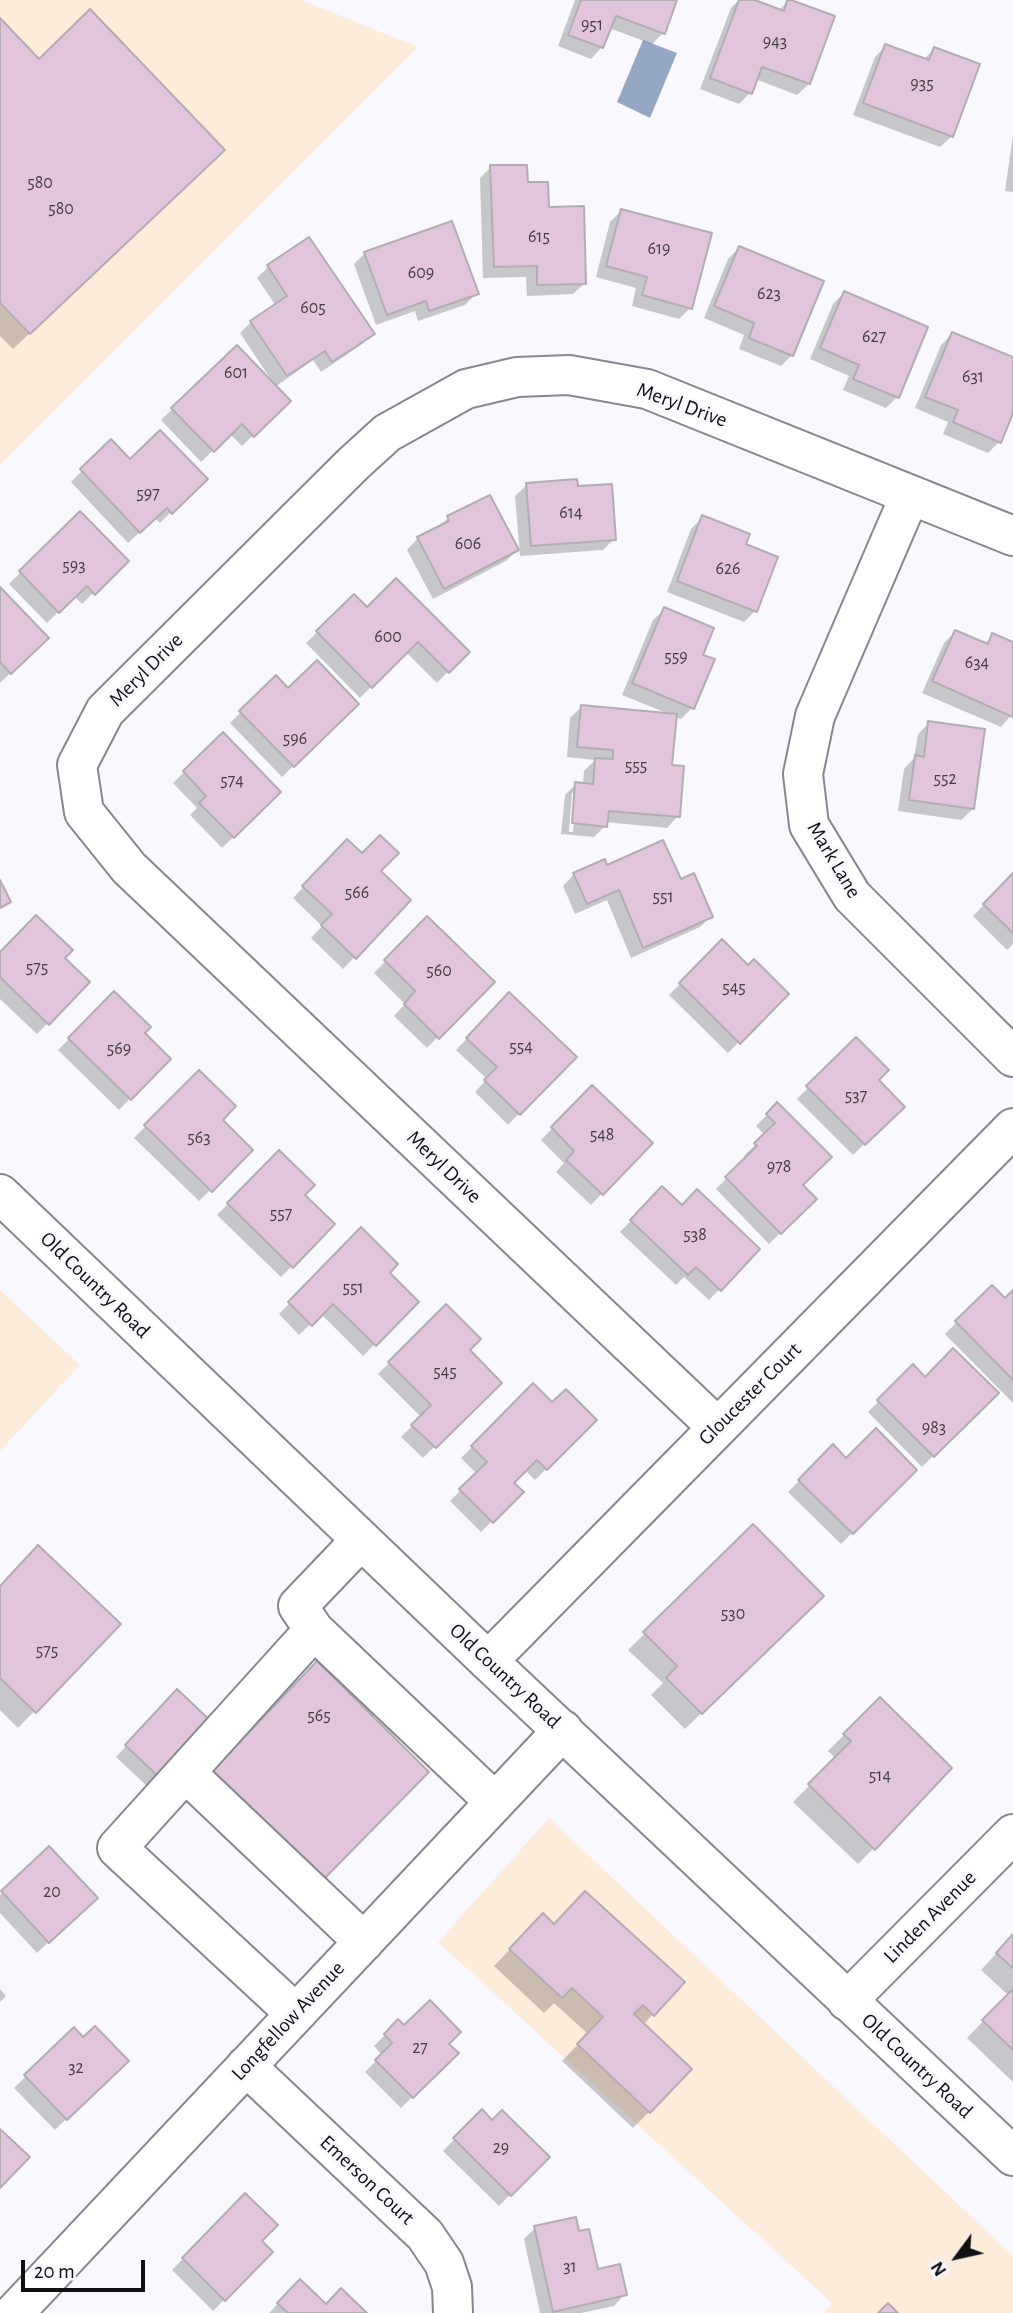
<!DOCTYPE html>
<html>
<head>
<meta charset="utf-8">
<style>
	body { margin:0 }
	#map { position:relative; width:1013px; height:2313px; overflow:hidden; background:#f9f8fe; font-family:"Alegreya Sans",sans-serif }
	canvas { display:block }
	.north { position:absolute; left:922px; top:2222px; width:70px; height:70px; -webkit-text-stroke:5px #f9f8fe; paint-order:stroke; rotate:237deg; font-size:19px; font-weight:700; line-height:28px; text-align:center; color:#111114 }
	.north::after { content:''; display:block; margin:auto; width:24px; height:32px; background:#111114; clip-path:polygon(50% 0,100% 100%,50% 72%,0 100%) }
	.scale { position:absolute; left:21px; top:2260px; width:124px; height:32px; box-sizing:border-box; border:4px solid #111114; border-top:0; padding-left:9px; font-size:21px; line-height:24px; white-space:nowrap; color:#111114; -webkit-text-stroke:5px #f9f8fe; paint-order:stroke }
</style>
</head>
<body>
<div id="map">
<canvas width="1013" height="2313"></canvas>
<div class="north">N</div>
<div class="scale">20 m</div>
</div>
<script>
const c = document.querySelector('canvas').getContext('2d');
c.lineJoin = 'round';
function fillPath(path, color) {
  c.fillStyle = color;
  c.fill(path, 'evenodd');
}
function shape(rows) {
  const path = new Path2D();
  for (const r of rows) {
    path.moveTo(r[0], r[1]);
    for (let i = 2; i < r.length; i += 2) path.lineTo(r[i], r[i + 1]);
  }
  return path;
}
function trace(path, color, width, dash) {
  c.strokeStyle = color;
  c.lineWidth = width;
  c.lineCap = dash ? 'butt' : 'round';
  c.setLineDash(dash || []);
  c.stroke(path);
}
function write(font, color, halo, rows, align = 'center') {
  c.font = font + ' "Alegreya Sans",sans-serif';
  c.lineWidth = 6;
  c.setLineDash([]);
  c.textBaseline = 'middle';
  c.strokeStyle = halo;
  c.fillStyle = color;
  for (const [text, x, y, turn = 0] of rows) {
    c.save();
    c.translate(x, y);
    c.rotate((+turn || 0) * Math.PI / 180);
    c.textAlign = isNaN(turn) ? turn : align;
    if (halo) c.strokeText(text, 0, 0);
    c.fillText(text, 0, 0);
    c.restore();
  }
}
fillPath(shape([
	[0,0,301,0,418,47,0,465],
	[0,1290,80,1365,0,1451],
	[549,1818,1013,2256,1013,2313,824,2313,832,2303,438,1942]
]), '#feecdb');
fillPath(shape([
	[643,40,677,53,650,118,617,102]
]), '#94a8c3');
fillPath(shape([
	[575,0,676,0,663,33,652,44,609,28,602,47,591,59,558,46],
	[739,0,750,0,778,11,788,1,833,17,809,84,797,95,755,79,750,93,739,104,700,89,731,8],
	[0,20,38,61,207,166,13,349,0,336],
	[886,46,923,60,934,49,952,136,940,147,853,115,875,57],
	[1013,135,1013,192,1005,191],
	[491,167,526,184,548,209,585,283,573,294,527,296,526,277,483,278,480,178],
	[621,211,690,308,679,319,632,306,636,288,596,277,610,222],
	[308,239,372,334,361,345,321,372,313,360,275,387,289,401,242,446,230,434,201,462,161,420,237,347,270,382,272,381,240,333,251,322,276,306,257,278,268,267],
	[739,248,792,355,781,366,739,349,744,335,704,318,728,259],
	[365,253,476,294,465,305,418,321,415,311,376,325,354,264],
	[844,293,897,397,886,408,843,390,849,376,810,359,833,304],
	[952,334,1013,359,1013,409,999,442,988,453,943,434,948,422,915,408,941,345],
	[111,442,130,461,205,479,160,523,155,518,128,543,71,482],
	[527,485,576,488,614,539,603,550,520,556,515,496],
	[80,513,126,560,82,604,74,596,47,623,9,584],
	[703,517,744,545,755,611,744,622,667,592,691,529],
	[448,518,517,550,506,561,433,599,407,550,418,538,437,529],
	[0,589,47,638,0,683],
	[354,597,367,609,467,652,437,683,406,652,360,698,306,643],
	[665,609,701,656,692,708,681,719,675,717,670,766,678,816,667,828,606,822,605,826,594,837,561,834,565,795,576,784,583,784,584,771,595,760,567,757,570,718,581,707,669,714,622,695,653,620],
	[572,793,576,793,573,832,569,832],
	[955,632,984,644,993,636,1013,644,1013,713,1001,727,922,693,944,643],
	[276,677,288,690,357,704,282,777,230,723],
	[929,723,973,809,961,820,898,811,904,769,914,758,918,734],
	[223,734,279,792,222,848,190,815,197,808,173,783],
	[347,841,409,900,343,969,311,938,322,926,293,898],
	[606,867,680,882,711,916,700,927,631,958,607,900,575,914,563,886,574,874],
	[1013,875,1013,944,1007,950,973,916],
	[427,918,492,982,427,1048,394,1016,405,1004,374,973],
	[722,942,747,968,786,994,728,1053,669,995],
	[0,954,62,958,88,982,37,1034,0,999],
	[114,994,142,1033,168,1059,119,1110,58,1050],
	[509,995,574,1057,508,1125,475,1092,487,1079,456,1050],
	[856,1040,876,1081,902,1107,853,1155,797,1099],
	[199,1072,220,1120,251,1150,199,1201,134,1138],
	[592,1087,650,1143,591,1205,556,1172,564,1163,541,1140],
	[777,1105,800,1185,814,1199,769,1244,716,1189,747,1158,744,1156,765,1135,756,1126],
	[279,1152,303,1195,333,1225,281,1277,217,1215],
	[662,1189,681,1208,758,1250,709,1300,684,1277,676,1285,620,1232],
	[361,1230,387,1273,416,1302,363,1356,321,1314,299,1335,279,1314],
	[992,1287,1005,1300,1013,1292,1013,1403,945,1334],
	[446,1306,468,1350,499,1383,423,1458,401,1437,421,1417,378,1374],
	[913,1367,925,1379,996,1393,922,1467,868,1412],
	[533,1386,552,1405,595,1420,535,1480,525,1470,512,1483,521,1492,481,1532,450,1501,477,1474,461,1458],
	[833,1447,846,1460,915,1470,841,1544,788,1492],
	[753,1526,821,1596,685,1729,651,1695,663,1683,628,1650],
	[0,1587,119,1624,18,1728,0,1710],
	[880,1699,874,1848,858,1864,793,1802,836,1759,828,1751],
	[166,1703,211,1723,149,1788,116,1757],
	[49,1849,84,1909,37,1953,0,1913,0,1895],
	[554,1925,683,1982,643,2025,649,2112,633,2128,562,2061,588,2034,554,2003,544,2013,494,1966,527,1932],
	[1013,1935,1013,2082,967,2038,1008,1995,981,1970],
	[0,1989,6,1996,0,2002],
	[398,2022,404,2028,447,2044,456,2053,401,2108,365,2072,382,2055,374,2046],
	[74,2029,83,2039,126,2061,55,2130,14,2088],
	[482,2111,492,2122,547,2157,499,2206,443,2151],
	[245,2196,260,2241,271,2252,213,2311,172,2270],
	[535,2228,577,2233,597,2271,625,2294,614,2306,581,2313,540,2313,524,2239],
	[300,2281,326,2306,364,2313,269,2313]
]), '#0003');
const building = shape([
	[581,0,677,0,665,34,616,16,603,48,568,35,581,0],
	[739,0,755,0,784,11,787,0,791,0,835,16,810,84,762,67,752,94,710,78,739,0],
	[90,9,225,150,30,334,0,303,0,18,39,59,90,9],
	[885,44,929,60,934,47,980,64,953,137,863,103,885,44],
	[490,165,527,165,528,182,548,182,549,207,584,206,586,284,537,285,537,266,494,267,490,165],
	[621,209,712,233,692,309,642,295,647,277,606,266,621,209],
	[452,221,479,294,429,311,426,301,387,315,364,252,452,221],
	[309,237,375,334,332,362,325,351,287,376,250,321,287,296,267,265,309,237],
	[739,246,824,281,793,356,749,338,754,323,714,306,739,246],
	[844,291,928,327,899,398,853,379,859,365,820,348,844,291],
	[952,332,1013,357,1013,413,1001,443,953,422,958,410,925,397,952,332],
	[237,345,291,401,254,437,242,424,214,452,171,408,237,345],
	[160,430,208,479,172,514,167,508,140,533,80,469,111,439,130,459,160,430],
	[577,479,578,486,612,484,616,540,531,546,526,483,577,479],
	[490,495,519,550,444,589,417,537,449,521,447,516,490,495],
	[80,511,129,561,95,595,87,586,59,613,19,571,80,511],
	[702,515,750,534,746,544,778,557,757,612,677,581,702,515],
	[396,578,470,652,449,673,418,642,372,688,316,631,354,594,367,607,396,578],
	[0,587,49,638,11,674,0,662,0,587],
	[664,607,714,628,703,655,715,659,694,709,632,683,664,607],
	[955,630,988,644,992,633,1013,642,1013,717,932,681,955,630],
	[317,660,359,704,294,767,239,711,276,675,288,688,317,660],
	[581,705,677,714,672,765,684,766,680,817,609,811,607,827,572,823,575,782,593,784,595,758,613,759,613,750,577,747,581,705],
	[928,721,985,729,974,809,909,800,915,755,924,757,928,721],
	[223,732,281,792,234,838,199,803,206,796,183,771,223,732],
	[380,835,399,853,381,871,411,900,356,959,321,925,332,914,302,886,347,839,362,853,380,835],
	[663,840,681,879,694,873,713,917,643,948,619,890,587,904,573,873,605,859,607,865,663,840],
	[1013,873,1013,933,983,904,1013,873],
	[0,880,11,902,0,908,0,880],
	[36,915,73,950,65,958,90,982,49,1025,0,977,0,952,36,915],
	[427,916,495,982,439,1039,404,1004,415,991,384,960,427,916],
	[722,939,748,965,754,959,789,994,740,1044,679,983,722,939],
	[114,991,151,1027,145,1033,171,1059,131,1100,68,1038,114,991],
	[509,992,577,1057,520,1115,484,1080,497,1067,466,1038,509,992],
	[856,1037,889,1070,879,1080,905,1107,865,1145,806,1086,856,1037],
	[199,1070,236,1106,223,1120,253,1150,212,1192,144,1125,199,1070],
	[592,1085,653,1143,603,1195,566,1160,574,1151,551,1127,592,1085],
	[777,1102,832,1157,803,1185,817,1199,781,1234,725,1177,757,1146,754,1143,775,1123,766,1114,777,1102],
	[279,1150,315,1185,305,1195,335,1224,293,1268,227,1203,279,1150],
	[662,1186,682,1205,697,1189,760,1249,721,1291,696,1267,688,1275,630,1220,662,1186],
	[361,1227,398,1264,390,1273,419,1302,376,1346,333,1304,312,1326,288,1302,361,1227],
	[992,1285,1005,1298,1013,1290,1013,1380,955,1321,992,1285],
	[446,1304,481,1339,470,1350,502,1383,436,1448,411,1425,431,1405,388,1362,446,1304],
	[953,1348,999,1393,934,1457,877,1400,913,1364,925,1377,953,1348],
	[533,1383,552,1402,566,1389,597,1420,547,1470,537,1460,514,1483,524,1492,493,1523,459,1489,487,1462,471,1446,533,1383],
	[876,1428,917,1470,853,1534,798,1480,833,1444,846,1458,876,1428],
	[753,1524,824,1596,702,1714,666,1678,677,1666,643,1632,753,1524],
	[38,1545,121,1624,36,1713,0,1678,0,1586,38,1545],
	[317,1661,429,1772,323,1880,208,1775,317,1661],
	[177,1689,213,1723,161,1779,125,1745,177,1689],
	[880,1697,952,1768,875,1850,808,1784,851,1741,843,1734,880,1697],
	[49,1846,98,1898,49,1943,1,1891,49,1846],
	[585,1891,685,1982,654,2016,643,2005,634,2014,692,2069,650,2113,577,2044,603,2017,572,1988,562,1998,509,1949,543,1913,554,1924,585,1891],
	[1013,1934,1013,1968,996,1953,1013,1934],
	[1013,1989,1013,2050,982,2020,1013,1989],
	[430,2000,461,2032,449,2044,459,2053,413,2098,375,2060,392,2043,384,2034,398,2019,404,2025,430,2000],
	[95,2026,129,2061,67,2120,24,2075,74,2027,83,2037,95,2026],
	[482,2109,492,2120,502,2110,550,2157,511,2196,453,2138,482,2109],
	[0,2129,30,2157,0,2188,0,2129],
	[245,2193,278,2225,262,2241,273,2252,225,2301,182,2258,245,2193],
	[576,2217,579,2231,589,2229,598,2269,620,2264,627,2295,553,2312,534,2226,576,2217],
	[300,2279,326,2304,341,2288,367,2313,288,2313,277,2303,300,2279],
	[888,2303,898,2313,878,2313,888,2303]
]);
fillPath(building, '#e0c5dd');
trace(building, '#b4acb3', 2);
const minor = shape([
	[910,495,815,716,803,774,809,825,852,896,1013,1057],
	[717,1427,129,868,84,812,77,765,105,711,353,464,387,433,466,389,517,377,569,375,647,389,1013,536],
	[314,1630,495,1802],
	[488,1661,1013,1128],
	[186,1773,364,1942],
	[847,2001,1013,1834],
	[295,2013,117,1848,314,1630,298,1606,361,1540],
	[246,2066,425,2235,444,2263,452,2287,453,2313],
	[14,2313,563,1730]
]);
const major = shape([
	[0,1194,488,1661,1013,2156]
]);
trace(minor, '#88878f', 42);
trace(major, '#88878f', 42);
trace(minor, '#fff', 38);
trace(major, '#fff', 38);
write('18px', '#453e46', null, [
	["951",592,25],
	["943",775,42],
	["935",922,84],
	["580",40,183],
	["580",61,209],
	["615",539,237],
	["619",659,249],
	["609",421,273],
	["623",769,294],
	["605",313,308],
	["627",874,337],
	["601",236,373],
	["631",973,377],
	["597",148,494],
	["614",571,513],
	["606",468,544],
	["593",74,566],
	["626",728,569],
	["600",388,637],
	["559",676,657],
	["634",977,663],
	["596",295,739],
	["555",636,766],
	["552",945,779],
	["574",232,781],
	["566",357,893],
	["551",663,897],
	["575",37,968],
	["560",439,971],
	["545",734,988],
	["554",521,1047],
	["569",119,1049],
	["537",856,1096],
	["548",602,1135],
	["563",199,1138],
	["978",779,1167],
	["557",281,1214],
	["538",695,1235],
	["551",353,1288],
	["545",445,1372],
	["983",934,1428],
	["530",733,1614],
	["575",47,1651],
	["565",319,1716],
	["514",880,1776],
	["20",52,1892],
	["27",420,2048],
	["32",76,2068],
	["29",501,2148],
	["31",570,2267]
]);
write('21px', '#111114', '#f9f8fe', [
	["Meryl Drive",682,405,20],
	["Meryl Drive",146,670,-45],
	["Mark Lane",834,860,59],
	["Meryl Drive",444,1167,44],
	["Old Country Road",95,1285,44],
	["Gloucester Court",750,1394,-45],
	["Old Country Road",505,1676,43],
	["Linden Avenue",930,1917,-45],
	["Longfellow Avenue",288,2021,-47],
	["Old Country Road",917,2066,43],
	["Emerson Court",367,2180,43]
]);
</script>
</body>
</html>
